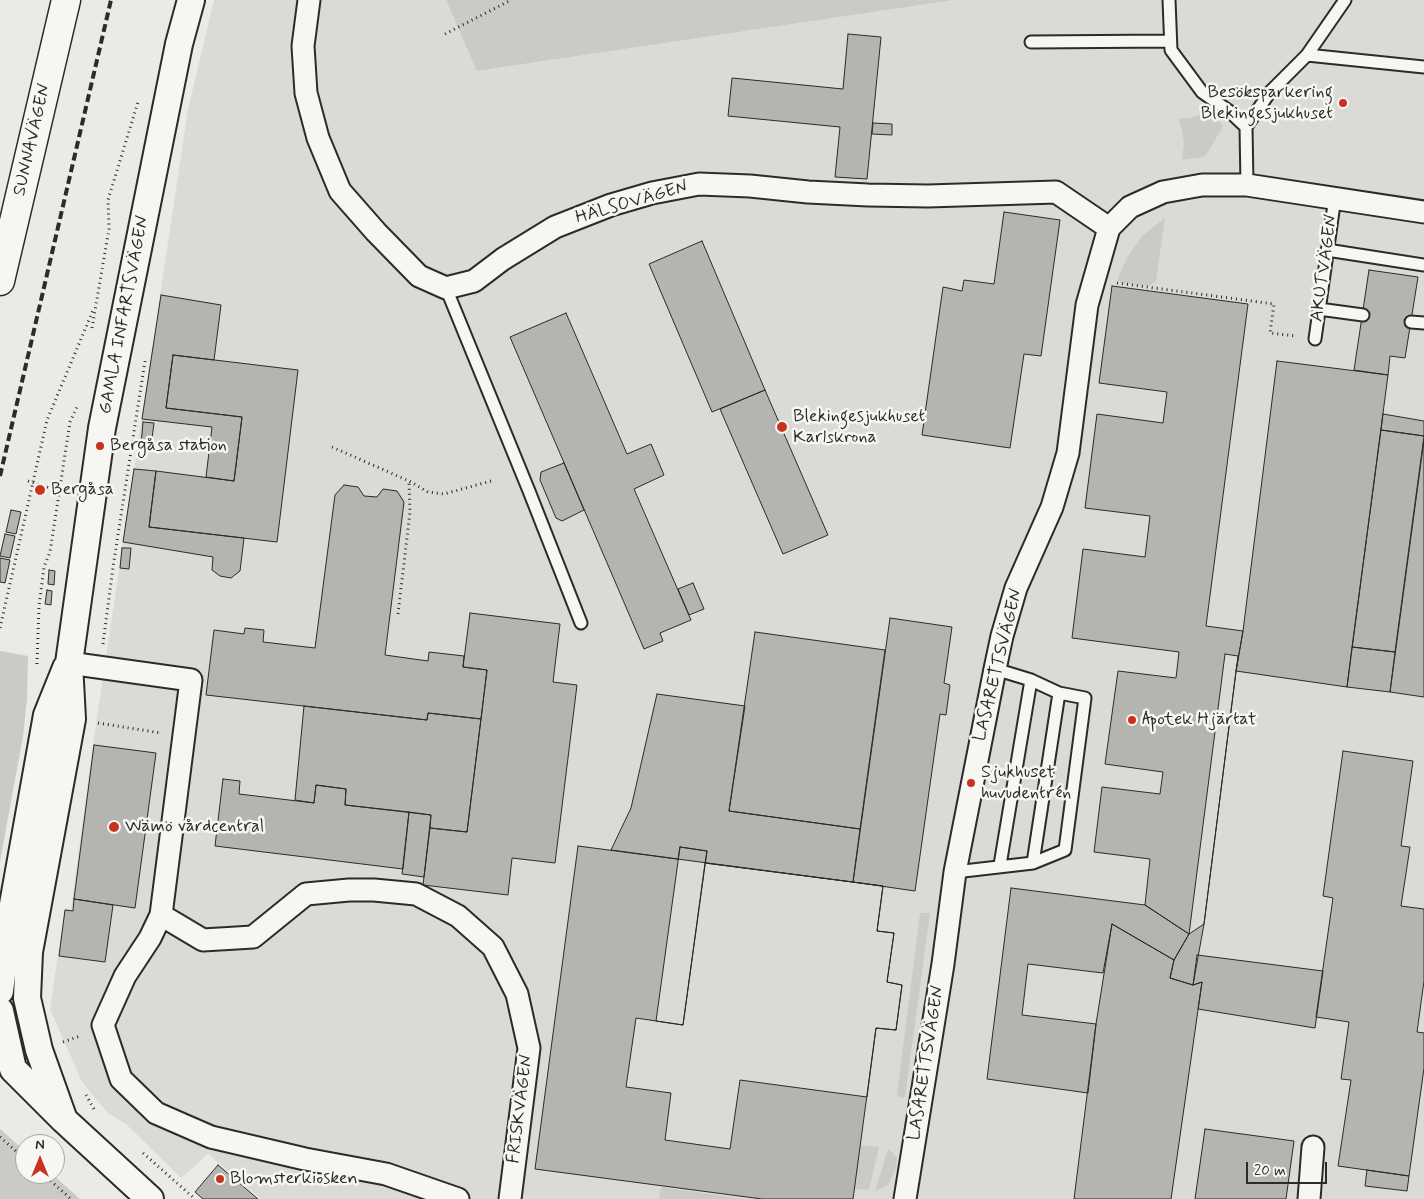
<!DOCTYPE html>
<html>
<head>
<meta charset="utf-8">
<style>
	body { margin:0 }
	#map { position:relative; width:1424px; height:1199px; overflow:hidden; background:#eaeae6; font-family:Mynerve,sans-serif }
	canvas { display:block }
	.north { position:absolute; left:15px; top:1134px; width:50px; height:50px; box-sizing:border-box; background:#f6f6f2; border:1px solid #a5a5a2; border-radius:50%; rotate:0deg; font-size:14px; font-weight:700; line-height:20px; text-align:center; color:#2b2b2b }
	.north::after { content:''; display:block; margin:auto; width:18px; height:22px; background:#c8321e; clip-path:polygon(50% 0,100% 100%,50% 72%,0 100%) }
	.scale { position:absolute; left:1246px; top:1162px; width:81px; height:22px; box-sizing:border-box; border:2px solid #2b2b2b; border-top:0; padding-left:6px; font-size:15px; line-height:18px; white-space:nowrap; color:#2b2b2b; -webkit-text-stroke:4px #f6f6f2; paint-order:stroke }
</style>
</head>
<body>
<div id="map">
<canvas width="1424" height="1199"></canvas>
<div class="north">N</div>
<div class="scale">20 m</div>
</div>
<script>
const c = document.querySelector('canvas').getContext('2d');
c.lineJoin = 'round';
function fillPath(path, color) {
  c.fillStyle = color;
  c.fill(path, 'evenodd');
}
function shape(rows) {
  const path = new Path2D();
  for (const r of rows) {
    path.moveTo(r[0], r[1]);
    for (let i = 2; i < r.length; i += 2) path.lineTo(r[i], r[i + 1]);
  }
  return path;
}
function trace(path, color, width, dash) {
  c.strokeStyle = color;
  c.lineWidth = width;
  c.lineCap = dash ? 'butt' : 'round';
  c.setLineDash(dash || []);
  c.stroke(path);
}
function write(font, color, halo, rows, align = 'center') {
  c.font = font + ' Mynerve,sans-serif';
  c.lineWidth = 5;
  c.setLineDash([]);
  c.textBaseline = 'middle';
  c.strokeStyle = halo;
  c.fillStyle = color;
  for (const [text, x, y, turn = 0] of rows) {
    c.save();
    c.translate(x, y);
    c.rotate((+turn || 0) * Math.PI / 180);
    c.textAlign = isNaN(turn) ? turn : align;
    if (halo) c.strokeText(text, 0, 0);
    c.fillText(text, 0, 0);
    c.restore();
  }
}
fillPath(shape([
	[214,0,446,0,478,71,954,0,1424,0,1424,1199,261,1199,208,1154,181,1178,126,1124,108,1113,82,1082,50,1009,65,908,71,909,93,744,188,109]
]), '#dadad6');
fillPath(shape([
	[446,0,954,0,477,71],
	[1199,115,1219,121,1223,126,1208,152,1203,157,1182,160,1184,144,1182,129,1178,119,1191,118],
	[1165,218,1156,281,1149,286,1121,283,1118,280,1119,275,1128,256,1142,236],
	[0,651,28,656,27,699,23,736,0,862],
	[920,913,930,913,905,1097,901,1098,897,1095],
	[0,1129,25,1151,25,1174,52,1174,80,1199,0,1199],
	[860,1145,879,1147,869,1190,854,1189],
	[888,1149,892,1152,897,1158,896,1169,888,1185,875,1191],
	[661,1187,744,1199,659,1199]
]), '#cacac7');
const building = shape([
	[848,34,881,37,867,179,835,177,840,127,728,116,732,78,843,89,848,34],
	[873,123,892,124,892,135,872,134,873,123],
	[1004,212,1060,220,1041,356,1024,354,1010,448,922,435,943,287,962,291,964,280,994,284,1004,212],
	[702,241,765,390,712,412,649,264,702,241],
	[1369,270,1418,277,1405,358,1390,356,1388,375,1354,370,1369,270],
	[1112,286,1248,304,1206,626,1243,631,1236,671,1204,924,1189,934,1145,905,1150,859,1094,852,1102,787,1160,794,1163,772,1105,764,1118,671,1176,678,1179,652,1072,638,1083,549,1145,557,1150,516,1085,508,1097,414,1163,423,1167,392,1099,383,1112,286],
	[161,295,221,305,214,360,173,355,166,408,242,417,234,481,206,477,212,427,142,419,161,295],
	[566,313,627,454,651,444,664,475,634,489,691,620,660,633,663,641,644,649,510,337,566,313],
	[173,355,298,370,277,542,149,527,156,471,234,481,242,417,166,408,173,355],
	[1277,361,1388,375,1347,687,1236,671,1243,631,1277,361],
	[765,390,828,535,783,554,720,409,765,390],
	[1383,414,1424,421,1424,436,1381,430,1383,414],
	[143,422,154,423,151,446,141,445,143,422],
	[1381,430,1424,436,1395,652,1352,647,1381,430],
	[1424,440,1424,697,1390,692,1424,440],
	[564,463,584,510,562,521,556,518,540,480,541,472,564,463],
	[134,469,156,471,149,527,244,538,240,571,231,578,220,576,212,570,213,557,123,542,134,469],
	[344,485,358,487,364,496,377,497,383,489,397,491,404,502,385,655,428,661,429,652,464,656,463,667,487,670,481,719,428,713,427,720,206,695,214,630,244,634,245,628,264,630,263,642,315,648,335,495,344,485],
	[11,510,21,512,16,534,6,532,11,510],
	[5,534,15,536,10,558,0,556,5,534],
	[122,548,131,548,129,569,120,568,122,548],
	[0,558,10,560,5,583,0,582,0,558],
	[49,570,55,571,54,585,48,584,49,570],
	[693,583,704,609,689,615,678,589,693,583],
	[47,590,52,591,51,605,45,604,47,590],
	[470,613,560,624,553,682,577,685,555,863,512,858,508,895,423,885,430,828,467,832,487,670,463,667,470,613],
	[890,618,952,627,944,683,950,685,946,715,940,714,915,891,853,882,890,618],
	[755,632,885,650,860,829,729,811,755,632],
	[1352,647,1395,652,1390,692,1347,687,1352,647],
	[1225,654,1238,656,1204,924,1193,985,1170,978,1174,960,1189,934,1225,654],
	[657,694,745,706,729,811,860,829,853,882,705,863,707,851,680,847,678,859,611,850,631,808,657,694],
	[304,706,427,720,428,713,481,719,467,832,430,828,431,815,345,805,346,789,316,785,314,803,295,800,304,706],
	[94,745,156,753,135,908,74,899,94,745],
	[1343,751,1413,761,1401,846,1410,847,1401,906,1424,909,1424,981,1417,1032,1424,1033,1424,1068,1409,1176,1338,1166,1351,1080,1341,1079,1349,1022,1316,1017,1333,898,1323,896,1343,751],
	[223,779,240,781,239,794,314,803,316,785,346,789,345,805,409,812,403,869,215,846,223,779],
	[409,812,431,815,424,877,402,874,409,812],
	[578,846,883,886,877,931,894,933,887,982,902,985,896,1030,876,1028,853,1199,762,1199,535,1169,578,846],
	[680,847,707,851,683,1025,656,1021,680,847],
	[705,863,883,886,877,931,894,933,887,982,902,985,896,1030,876,1028,867,1097,740,1080,730,1149,665,1140,671,1093,626,1087,636,1018,683,1025,705,863],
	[1011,888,1145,905,1189,934,1174,960,1112,924,1103,973,1028,964,1022,1015,1096,1024,1088,1093,987,1079,1011,888],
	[74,899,113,905,105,962,59,956,65,910,73,911,74,899],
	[1112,924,1174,960,1170,978,1193,985,1202,982,1171,1199,1074,1199,1096,1024,1112,924],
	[1197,955,1323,971,1315,1028,1198,1009,1202,982,1193,985,1197,955],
	[1205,1129,1294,1141,1286,1199,1195,1199,1205,1129],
	[218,1165,258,1199,203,1199,195,1192,218,1165],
	[1367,1170,1409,1176,1407,1191,1365,1186,1367,1170]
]);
fillPath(building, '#b4b4b1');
trace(building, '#2b2b2b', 1);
const service = shape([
	[1169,0,1171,50,1202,92,1229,111,1246,127],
	[1031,42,1170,41],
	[1307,55,1424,67],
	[1246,127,1270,92,1307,55,1345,0],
	[1246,127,1247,185],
	[1327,250,1424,265],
	[446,288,529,491,581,623],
	[1319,309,1363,315],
	[1411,322,1424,323],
	[1315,339,1335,197],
	[1033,863,1059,693],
	[1000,865,1031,680],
	[955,872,1033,863,1065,850,1085,698,1059,693,1031,680,995,669]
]);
const minor = shape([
	[309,0,303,46,306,93,318,138,340,191,376,232,419,276,446,288,474,281,503,259,555,227,611,205,652,193,699,184,750,186,808,192,868,195,928,196,1056,192,1109,228],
	[69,663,191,680,161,915,150,938,125,976,103,1025,121,1079,156,1113,211,1137,305,1159,386,1174,458,1199],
	[161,915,203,940,253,937,306,894,349,890,374,890,416,894,458,916,493,947,517,994,529,1048,510,1199],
	[905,1199,943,964,955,872,995,669,1002,636,1016,588,1052,507,1068,453,1087,305,1109,228,1130,207,1163,192,1202,185,1247,185,1424,212],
	[1309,1199,1313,1147]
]);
const tertiary = shape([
	[0,991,5,949,47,715,66,668],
	[0,1011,13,1069,64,1120,150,1199],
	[64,1120,39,1050,27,998,29,952,72,719,69,663,102,428,179,44,191,0]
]);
const secondary = shape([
	[0,281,66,0]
]);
trace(service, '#2b2b2b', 15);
trace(minor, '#2b2b2b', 25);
trace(tertiary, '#2b2b2b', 30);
trace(secondary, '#2b2b2b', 31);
trace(shape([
	[445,34,511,0],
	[1117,283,1274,304,1270,333,1296,336],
	[92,328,109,229,108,200,138,102],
	[332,447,409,481,428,492,444,494,491,481],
	[28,481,59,491],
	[398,614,410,512,409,482],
	[0,628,47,420,94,308],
	[103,644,113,567,145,361],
	[37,664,39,606,44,567,50,552,70,422,77,407],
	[98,723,161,733],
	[63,1042,80,1036],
	[86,1095,94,1109],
	[0,1137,25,1159],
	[143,1153,195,1199],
	[43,1174,71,1199]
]), '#2b2b2b', 3, [1, 4]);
trace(service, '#f6f6f2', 11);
trace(minor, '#f6f6f2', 21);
trace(tertiary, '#f6f6f2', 26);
trace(secondary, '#f6f6f2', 28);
trace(shape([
	[0,476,111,0]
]), '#2b2b2b', 4, [8, 4]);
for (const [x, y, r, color] of [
	[1343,103,5,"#c8321e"],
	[782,427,6,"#c8321e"],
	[100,446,5,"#c8321e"],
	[40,490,6,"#c8321e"],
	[1132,720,5,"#c8321e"],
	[971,783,5,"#c8321e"],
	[114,827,6,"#c8321e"],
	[220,1179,5,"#c8321e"]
]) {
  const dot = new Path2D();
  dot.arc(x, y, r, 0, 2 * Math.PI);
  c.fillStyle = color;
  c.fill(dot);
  trace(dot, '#f6f6f2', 2);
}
write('18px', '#2b2b2b', '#f6f6f2', [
	["Besöksparkering",1333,93,"right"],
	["Blekingesjukhuset",1333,114,"right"],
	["Blekingesjukhuset",793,417],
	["Karlskrona",793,438],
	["Bergåsa station",110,446],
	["Bergåsa",51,490],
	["Apotek Hjärtat",1142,720],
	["Sjukhuset",981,773],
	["huvudentrén",981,794],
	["Wämö vårdcentral",125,827],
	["Blomsterkiosken",230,1179]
], 'left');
write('18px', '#2b2b2b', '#f6f6f2', [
	["SUNNAVÄGEN",33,140,-77],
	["HÄLSOVÄGEN",632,203,-16],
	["AKUTVÄGEN",1325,268,-82],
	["GAMLA INFARTSVÄGEN",125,315,-79],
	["LASARETTSVÄGEN",999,665,-76],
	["LASARETTSVÄGEN",927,1063,-81],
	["FRISKVÄGEN",521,1109,-83]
]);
</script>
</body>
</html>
